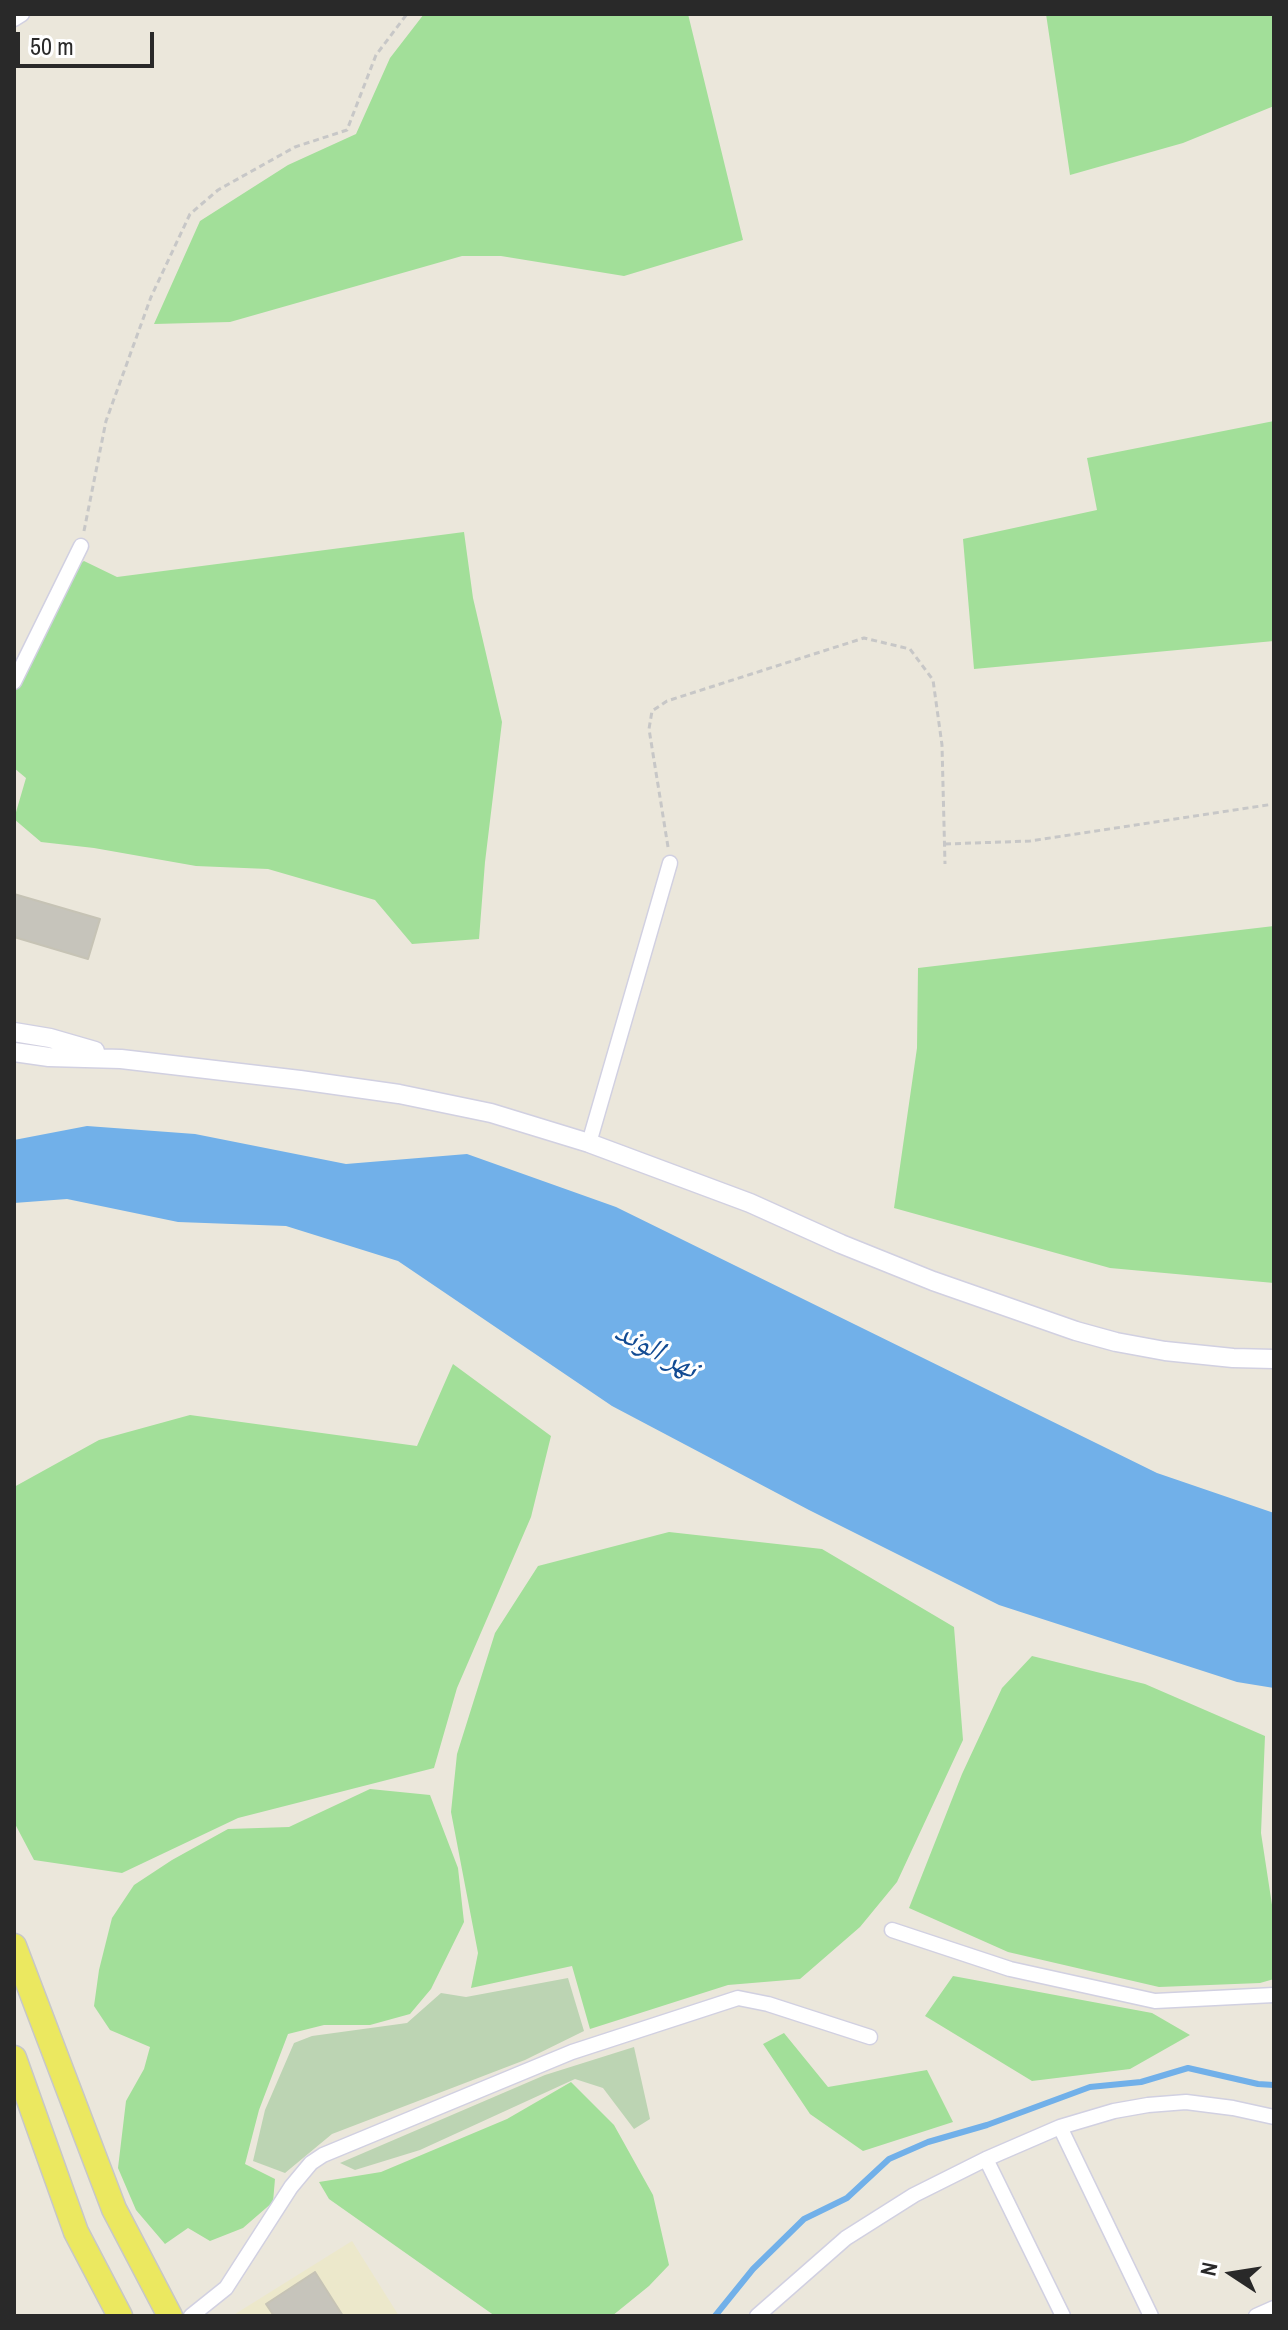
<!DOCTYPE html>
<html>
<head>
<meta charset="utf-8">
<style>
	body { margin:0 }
	#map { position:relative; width:1288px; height:2330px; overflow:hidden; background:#ebe7db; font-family:"Archivo Narrow",sans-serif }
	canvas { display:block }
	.frame { position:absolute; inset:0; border:16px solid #292929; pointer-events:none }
	.north { position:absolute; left:1192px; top:2234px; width:80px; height:80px; -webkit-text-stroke:6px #fff; paint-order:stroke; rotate:282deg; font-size:22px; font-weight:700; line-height:32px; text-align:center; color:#292929 }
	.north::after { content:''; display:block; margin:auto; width:28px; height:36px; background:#292929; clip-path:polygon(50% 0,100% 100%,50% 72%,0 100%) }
	.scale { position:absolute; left:16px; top:32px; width:138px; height:36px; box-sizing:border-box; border:4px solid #292929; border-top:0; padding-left:10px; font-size:24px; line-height:28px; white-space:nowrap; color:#292929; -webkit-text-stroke:6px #fff; paint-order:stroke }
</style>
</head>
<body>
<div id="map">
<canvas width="1288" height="2330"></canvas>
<div class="frame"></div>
<div class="north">N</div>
<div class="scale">50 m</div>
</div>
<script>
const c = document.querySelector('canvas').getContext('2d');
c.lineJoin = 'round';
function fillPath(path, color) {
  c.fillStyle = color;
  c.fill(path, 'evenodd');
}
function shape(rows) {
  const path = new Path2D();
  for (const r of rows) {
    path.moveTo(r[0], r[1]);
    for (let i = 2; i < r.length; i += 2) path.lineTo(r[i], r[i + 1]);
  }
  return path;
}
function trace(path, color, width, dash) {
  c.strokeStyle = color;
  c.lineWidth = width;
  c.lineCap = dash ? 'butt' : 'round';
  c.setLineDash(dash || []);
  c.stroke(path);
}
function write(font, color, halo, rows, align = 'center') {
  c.font = font + ' "Archivo Narrow","Noto Naskh Arabic",sans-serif';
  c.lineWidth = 6;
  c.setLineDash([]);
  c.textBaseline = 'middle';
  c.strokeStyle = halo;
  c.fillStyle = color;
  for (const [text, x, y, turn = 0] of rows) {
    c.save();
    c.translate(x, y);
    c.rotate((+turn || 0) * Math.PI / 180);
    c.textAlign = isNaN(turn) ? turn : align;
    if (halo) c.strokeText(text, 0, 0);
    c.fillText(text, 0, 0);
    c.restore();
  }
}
fillPath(shape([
	[352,2241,399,2316,232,2316]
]), '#ece8cb');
fillPath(shape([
	[424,14,688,14,743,240,624,276,501,256,462,256,230,322,154,324,200,221,288,165,356,134,390,58],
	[1046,14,1274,14,1274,106,1183,143,1070,175],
	[1274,421,1274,641,974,669,963,539,1097,510,1087,458],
	[464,532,473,598,502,722,485,862,479,939,412,944,375,900,268,869,196,866,94,848,41,842,14,819,26,778,14,768,14,680,62,576,84,561,117,577],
	[1274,926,1274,1283,1110,1268,894,1208,917,1048,918,968],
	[453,1364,551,1436,531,1517,457,1688,434,1768,238,1818,122,1873,34,1860,14,1822,14,1487,99,1440,190,1415,417,1446],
	[669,1532,822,1549,954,1627,963,1740,897,1882,860,1927,800,1979,728,1985,590,2029,572,1966,471,1988,478,1953,451,1812,457,1754,495,1633,538,1566],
	[1032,1656,1145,1684,1265,1736,1261,1833,1274,1918,1274,1979,1260,1983,1159,1987,1008,1952,909,1908,962,1774,1002,1688],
	[370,1789,430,1795,458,1868,464,1922,431,1989,410,2014,370,2025,324,2025,288,2034,259,2110,245,2164,275,2179,273,2202,243,2228,210,2241,188,2228,165,2244,136,2210,118,2168,126,2101,144,2069,150,2047,110,2030,94,2006,99,1970,112,1918,134,1885,172,1860,228,1829,289,1827],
	[953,1976,1152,2013,1190,2035,1130,2069,1032,2081,925,2016],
	[784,2033,828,2087,927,2070,953,2122,863,2151,810,2114,763,2044],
	[571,2082,614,2125,653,2195,669,2265,649,2286,612,2316,495,2316,329,2199,319,2182,381,2172,507,2119]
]), '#a2df99');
fillPath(shape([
	[568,1978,584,2031,525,2060,332,2134,285,2173,253,2161,265,2110,294,2043,312,2036,407,2023,441,1993,466,1997],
	[634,2047,650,2119,634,2129,603,2088,575,2079,420,2150,355,2170,340,2163,545,2075]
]), '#bcd4b3');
fillPath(shape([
	[87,1126,195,1134,346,1164,467,1154,616,1207,1157,1473,1274,1513,1274,1688,1237,1682,999,1605,809,1510,612,1406,398,1261,286,1226,178,1222,67,1199,14,1203,14,1140]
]), '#71b0e9');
trace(shape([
	[715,2316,753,2269,804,2219,847,2198,889,2159,928,2142,987,2125,1090,2087,1141,2082,1188,2068,1258,2084,1274,2085]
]), '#71b0e9', 6);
const building = shape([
	[14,894,100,919,88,959,14,937,14,894],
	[315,2272,343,2316,274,2316,266,2304,315,2272]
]);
fillPath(building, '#c6c4bb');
trace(building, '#c6c3b5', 2);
const minor = shape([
	[14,19,22,14],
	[14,682,81,546],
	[589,1143,670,863],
	[892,1930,1010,1969,1155,2001,1274,1995],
	[1060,2127,1151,2316],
	[986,2159,1063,2316],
	[191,2316,226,2288,291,2187,311,2163,323,2155,572,2052,738,1998,768,2004,870,2037],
	[757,2316,846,2238,914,2195,986,2159,1060,2127,1114,2111,1148,2105,1186,2102,1233,2108,1274,2117],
	[1256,2316,1274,2308]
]);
const tertiary = shape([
	[14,1032,50,1038,95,1051],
	[14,1052,49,1057,121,1059,300,1080,399,1094,491,1113,589,1143,750,1203,841,1244,933,1281,1076,1331,1116,1342,1165,1351,1233,1358,1274,1359]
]);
const primary = shape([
	[14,1946,114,2209,170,2316],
	[14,2058,76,2232,120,2316]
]);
trace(minor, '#d1d0e1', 17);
trace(tertiary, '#d1d0e1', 21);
trace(primary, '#c7c7c7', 27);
trace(shape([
	[84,531,106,421,151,297,190,214,218,190,295,147,347,130,376,55,407,14],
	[945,844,1030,841,1274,804],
	[668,847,649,729,652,711,667,701,864,638,910,649,933,680,942,745,945,864]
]), '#c7c7c7', 3, [6, 4]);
trace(minor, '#fff', 14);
trace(tertiary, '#fff', 18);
trace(primary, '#ebe860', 24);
write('italic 30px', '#124b93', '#fff', [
	["نهر الوند",656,1351,28]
]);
</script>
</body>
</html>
